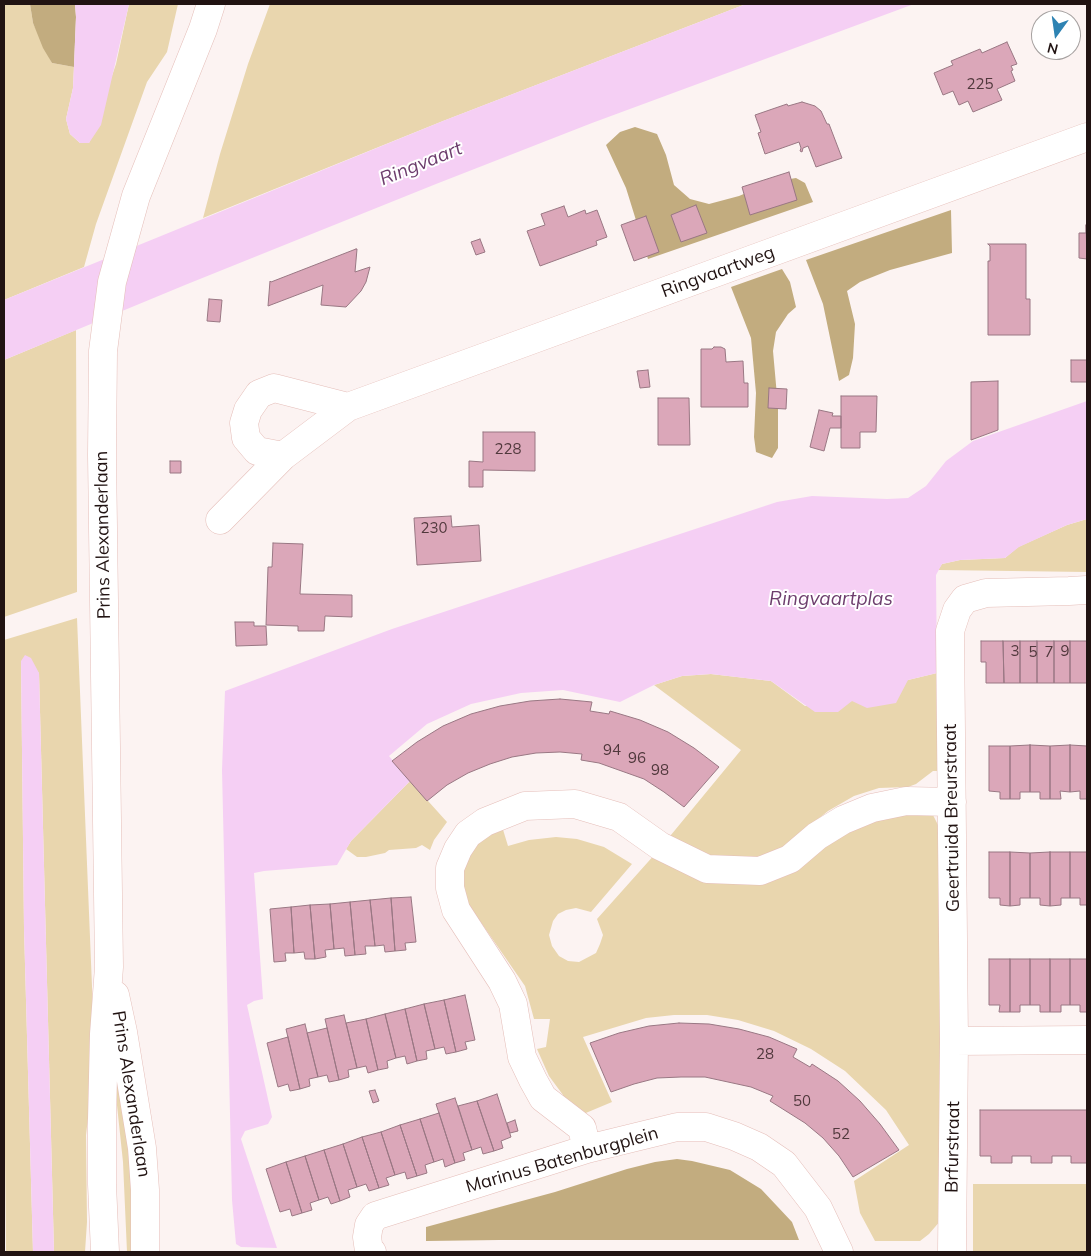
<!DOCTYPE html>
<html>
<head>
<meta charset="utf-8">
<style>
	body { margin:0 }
	#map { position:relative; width:1091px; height:1256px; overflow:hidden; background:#fcf3f2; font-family:Mulish,sans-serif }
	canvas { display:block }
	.frame { position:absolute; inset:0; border:5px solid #211312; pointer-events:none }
	.north { position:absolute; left:1031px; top:10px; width:50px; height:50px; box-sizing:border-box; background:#fff; border:1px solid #a6a1a0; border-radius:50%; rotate:194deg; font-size:14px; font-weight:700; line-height:20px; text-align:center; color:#211312 }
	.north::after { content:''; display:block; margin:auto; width:18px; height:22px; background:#2e83b3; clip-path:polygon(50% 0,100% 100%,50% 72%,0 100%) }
</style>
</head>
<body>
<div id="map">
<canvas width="1091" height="1256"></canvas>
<div class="frame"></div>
<div class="north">N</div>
</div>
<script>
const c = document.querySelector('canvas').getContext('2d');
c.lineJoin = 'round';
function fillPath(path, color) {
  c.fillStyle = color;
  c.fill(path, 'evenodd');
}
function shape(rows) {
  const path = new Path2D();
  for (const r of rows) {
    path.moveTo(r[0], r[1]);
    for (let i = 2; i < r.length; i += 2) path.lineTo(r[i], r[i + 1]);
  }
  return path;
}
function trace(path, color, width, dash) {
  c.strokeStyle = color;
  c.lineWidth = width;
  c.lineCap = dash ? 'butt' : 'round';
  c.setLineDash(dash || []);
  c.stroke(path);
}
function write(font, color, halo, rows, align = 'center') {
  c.font = font + ' Mulish,sans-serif';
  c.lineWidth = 4;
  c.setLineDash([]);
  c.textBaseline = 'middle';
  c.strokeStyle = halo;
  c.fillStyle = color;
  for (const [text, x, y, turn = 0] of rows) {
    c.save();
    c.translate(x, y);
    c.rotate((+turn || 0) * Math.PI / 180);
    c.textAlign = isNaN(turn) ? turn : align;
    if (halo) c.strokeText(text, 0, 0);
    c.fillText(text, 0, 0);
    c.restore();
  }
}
fillPath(shape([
	[4,4,30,4,33,23,52,63,74,67,73,88,66,119,70,134,80,143,89,143,116,64,129,4,178,4,167,52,147,82,96,224,84,267,4,300],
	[270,4,746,4,443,121,203,218,220,154,248,64],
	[76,330,77,592,4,617,4,360],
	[1087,519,1087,572,938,570,942,564,960,560,1005,558,1018,547,1067,525],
	[77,618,95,1060,86,1135,87,1222,85,1252,54,1252,39,673,21,661,24,928,33,1252,6,1252,4,1056,4,640],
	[937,673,941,771,933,771,916,784,908,787,879,788,854,796,828,811,817,820,810,830,790,849,738,867,666,841,741,750,654,685,682,676,711,674,771,681,805,706,852,701,908,680],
	[410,781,447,822,434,840,430,850,422,845,416,848,389,850,385,853,366,857,357,857,346,849,351,841],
	[885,812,932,813,940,829,941,1220,929,1234,920,1241,875,1241,860,1213,854,1181,909,1145,886,1110,845,1071,811,1049,774,1031,738,1020,707,1015,674,1015,646,1018,583,1037,612,1102,581,1115,558,1102,563,1095,549,1076,537,1049,546,1047,550,1019,534,1019,525,986,464,898,462,883,464,856,501,823,508,846,529,840,556,837,577,839,604,847,632,864,591,912,576,908,566,910,558,914,553,921,549,935,552,946,559,956,568,961,579,962,596,953,600,944,603,935,597,919,656,853,682,870,807,856],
	[114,1077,123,1079,137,1252,127,1252,123,1162],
	[973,1184,1087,1184,1087,1252,973,1252]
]), '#e9d6ae');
fillPath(shape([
	[30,4,75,4,76,17,74,67,52,63,43,48,33,23],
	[635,127,657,134,666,155,674,185,690,199,709,204,739,196,772,182,796,178,805,183,813,202,648,259,626,188,606,145,620,132],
	[951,210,952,253,890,270,860,282,847,291,855,324,853,358,849,375,839,381,823,304,806,260],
	[782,269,790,282,796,307,788,314,776,332,773,351,778,407,778,448,772,458,756,452,754,437,756,393,751,338,731,287],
	[677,1159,692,1161,730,1170,761,1189,792,1222,799,1240,499,1240,426,1241,426,1227,555,1192,627,1169,655,1162]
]), '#c2ac7f');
fillPath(shape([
	[75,4,129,4,101,125,89,143,80,143,70,134,66,119,73,88,76,17],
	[746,4,914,4,592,123,436,184,185,285,4,360,4,300,443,121],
	[1087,401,1087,519,1067,525,1019,547,1005,558,960,560,942,564,936,575,937,673,908,680,896,703,867,708,852,701,838,712,815,712,771,681,711,674,682,676,654,685,620,702,563,690,521,693,471,704,427,724,389,756,410,781,351,841,337,865,264,871,254,873,263,999,254,1001,247,1005,272,1117,268,1124,245,1131,241,1139,277,1248,241,1247,236,1244,232,1200,222,770,225,691,392,629,777,502,812,496,887,499,908,498,926,486,946,461,973,441],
	[25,655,31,658,39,673,54,1252,33,1252,24,928,21,661]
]), '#f5cff4');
const building = shape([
	[1007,42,1017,64,1011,66,1013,70,1011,71,1015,81,997,89,1002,100,973,112,968,101,959,105,953,91,943,95,934,73,953,65,951,61,980,49,982,53,1007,42],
	[802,102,815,106,821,111,827,124,829,124,842,158,816,167,808,146,803,148,802,152,800,151,801,148,799,142,765,154,758,133,761,132,755,115,787,104,788,106,802,102],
	[789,172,797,200,750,215,742,187,789,172],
	[696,205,707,233,681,242,671,215,696,205],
	[564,206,568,217,585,210,586,214,597,210,607,237,596,241,597,245,540,266,527,231,545,225,541,214,564,206],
	[646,216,659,252,634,261,621,225,646,216],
	[1086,225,1087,259,1079,258,1079,233,1086,233,1086,225],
	[480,239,485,252,476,255,471,242,480,239],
	[988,244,1026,244,1026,299,1030,299,1030,335,988,335,988,261,990,261,990,246,988,244],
	[356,249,357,249,355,272,370,267,366,282,361,291,346,307,321,305,323,285,268,306,270,281,271,282,356,249],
	[209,299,222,300,220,322,207,321,209,299],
	[714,347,721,347,725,349,726,362,743,361,744,383,748,383,748,407,701,407,701,349,712,349,714,347],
	[1071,360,1087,360,1087,382,1071,382,1071,360],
	[648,370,650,387,640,388,637,371,648,370],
	[998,381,998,430,971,440,971,382,998,381],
	[769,388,787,389,786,409,768,408,769,388],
	[841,396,877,396,876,432,860,432,860,448,841,448,841,396],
	[658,398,689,398,690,445,658,445,658,398],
	[819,410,833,413,832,416,841,416,841,428,830,428,824,451,810,447,819,410],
	[483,432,535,432,535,471,483,470,483,487,469,487,469,461,483,462,483,432],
	[170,461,181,461,181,473,170,473,170,461],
	[451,516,452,527,479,525,481,561,417,565,414,518,451,516],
	[273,543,303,544,300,594,352,595,352,617,325,616,324,631,298,631,298,626,266,625,268,567,272,567,273,543],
	[235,622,254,622,254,626,266,626,267,645,236,646,235,622],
	[981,641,1003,641,1004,683,986,683,986,662,981,662,981,641],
	[1003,641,1020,641,1020,683,1004,683,1003,641],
	[1020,641,1037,641,1037,683,1020,683,1020,641],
	[1037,641,1054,641,1054,683,1037,683,1037,641],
	[1054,641,1070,641,1070,683,1054,683,1054,641],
	[1070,641,1087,641,1087,683,1070,683,1070,641],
	[560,699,592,702,590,711,609,714,610,711,640,720,668,732,694,748,719,767,684,807,664,792,644,779,599,763,581,760,582,754,560,752,536,753,512,757,490,764,468,773,447,785,427,801,392,761,417,742,443,726,471,714,500,706,530,701,560,699],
	[1030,745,1050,746,1050,799,1040,799,1040,792,1030,792,1030,745],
	[1030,745,1030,792,1020,792,1020,799,1010,799,1010,746,1030,745],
	[1070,745,1087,746,1087,799,1080,799,1080,791,1070,792,1070,745],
	[1070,745,1070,792,1060,791,1061,799,1050,799,1050,746,1070,745],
	[989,746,1010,746,1010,799,1000,799,1000,792,989,791,989,746],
	[989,852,1010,852,1010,906,1000,905,1000,898,989,898,989,852],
	[1010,852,1030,853,1030,898,1020,898,1020,905,1010,906,1010,852],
	[1050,852,1050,906,1040,905,1040,898,1030,898,1030,853,1050,852],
	[1050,852,1070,852,1070,898,1061,898,1061,905,1050,906,1050,852],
	[1070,852,1087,852,1087,905,1080,905,1080,898,1070,898,1070,852],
	[411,897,416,942,405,943,406,950,395,951,391,898,411,897],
	[391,898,395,951,385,952,384,945,375,946,370,900,391,898],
	[370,900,375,946,365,946,366,954,355,955,350,902,370,900],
	[350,902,355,955,345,956,344,948,334,949,330,904,350,902],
	[330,904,334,949,325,950,326,957,315,959,310,905,330,904],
	[310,905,315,959,305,959,304,952,294,953,291,907,310,905],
	[291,907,294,953,285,953,286,961,274,962,270,909,291,907],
	[989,959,1010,959,1010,1012,999,1012,1000,1005,989,1005,989,959],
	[1010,959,1030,959,1030,1005,1020,1005,1020,1012,1010,1012,1010,959],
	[1030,959,1050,959,1050,1012,1040,1012,1040,1005,1030,1005,1030,959],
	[1050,959,1070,959,1070,1005,1061,1005,1061,1012,1050,1012,1050,959],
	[1070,959,1087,959,1087,1012,1080,1012,1080,1005,1070,1005,1070,959],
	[465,995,475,1040,465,1042,467,1049,456,1052,444,1000,465,995],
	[444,1000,456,1052,446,1054,444,1047,435,1049,424,1004,444,1000],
	[424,1004,435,1049,426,1051,427,1059,417,1061,405,1009,424,1004],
	[405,1009,417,1061,407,1064,405,1056,396,1058,385,1014,405,1009],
	[385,1014,396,1058,387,1061,388,1068,378,1070,366,1019,385,1014],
	[344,1015,357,1068,348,1070,349,1077,339,1080,325,1019,344,1015],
	[366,1019,378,1070,368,1073,366,1066,357,1068,346,1023,366,1019],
	[679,1023,709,1024,739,1029,769,1037,797,1049,793,1057,810,1067,812,1064,838,1081,860,1101,880,1124,899,1150,853,1177,839,1156,823,1138,805,1123,770,1101,773,1096,751,1087,705,1077,681,1077,657,1078,634,1084,611,1092,590,1043,619,1033,649,1026,679,1023],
	[305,1024,318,1077,309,1079,310,1086,300,1089,286,1029,305,1024],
	[327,1028,339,1080,329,1082,327,1075,318,1077,307,1033,327,1028],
	[288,1037,300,1089,290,1091,288,1084,278,1087,267,1043,288,1037],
	[375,1090,379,1101,373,1103,369,1091,375,1090],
	[497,1094,511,1137,501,1141,503,1148,494,1151,477,1101,497,1094],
	[455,1098,472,1150,463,1153,465,1160,455,1163,436,1104,455,1098],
	[477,1101,494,1151,483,1154,481,1147,472,1150,458,1106,477,1101],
	[980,1110,1087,1110,1087,1163,1071,1163,1071,1156,1052,1156,1052,1163,1031,1163,1031,1156,1012,1156,1012,1163,991,1163,991,1156,980,1156,980,1110],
	[439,1113,455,1163,445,1167,443,1159,434,1162,420,1119,439,1113],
	[420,1119,434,1162,425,1165,427,1173,417,1176,400,1125,420,1119],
	[515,1120,518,1131,510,1133,507,1123,515,1120],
	[400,1125,417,1176,407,1179,405,1172,395,1175,381,1132,400,1125],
	[381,1132,395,1175,386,1178,389,1185,379,1188,362,1137,381,1132],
	[362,1137,379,1188,369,1191,366,1184,357,1187,343,1144,362,1137],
	[343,1144,357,1187,348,1190,350,1197,340,1201,324,1150,343,1144],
	[324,1150,340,1201,331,1204,328,1197,319,1200,305,1156,324,1150],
	[305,1156,319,1200,310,1203,312,1210,302,1213,286,1162,305,1156],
	[286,1162,302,1213,292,1216,290,1209,280,1212,266,1169,286,1162]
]);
fillPath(building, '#dba7b9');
trace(building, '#997783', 1);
const minor = shape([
	[348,407,274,388,259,394,248,410,244,423,246,438,257,451,283,456,348,407,1087,137],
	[220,520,283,456],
	[954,1041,1087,1040],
	[587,1149,582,1128,543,1098,533,1080,522,1057,513,1004,502,981,456,910,450,888,450,868,458,849,468,834,485,822,525,806,575,804,619,817,660,846,707,869,760,871,790,859,817,836,843,820,872,808,906,801,952,802],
	[372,1252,369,1251,367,1237,369,1225,375,1216,587,1149,677,1127,706,1127,734,1136,759,1147,784,1164,818,1208,839,1252],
	[952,1252,954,1041,950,631,957,610,965,599,986,593,1069,591,1087,590]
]);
const secondary = shape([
	[115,995,123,1032,142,1148,145,1190,145,1252],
	[105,1252,102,1184,102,1119,104,1034,109,967,102,455,103,351,112,282,136,196,203,29,211,4]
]);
trace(minor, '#e5beb9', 29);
trace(secondary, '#e5beb9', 29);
trace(minor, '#fff', 28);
trace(secondary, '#fff', 28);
write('15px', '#50383c', null, [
	["225",980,84],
	["228",508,449],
	["230",434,528],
	["3",1015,651],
	["9",1065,651],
	["5",1033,652],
	["7",1049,652],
	["94",612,750],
	["96",637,758],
	["98",660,770],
	["28",765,1054],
	["50",802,1101],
	["52",841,1134]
]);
write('18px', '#211312', '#fff', [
	["Ringvaartweg",718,272,-20],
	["Prins Alexanderlaan",103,535,-91],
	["Geertruida Breurstraat",952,818,-91],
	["Prins Alexanderlaan",131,1094,81],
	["Brfurstraat",953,1147,-89],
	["Marinus Batenburgplein",562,1160,-16]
]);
write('italic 19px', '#6d3e6d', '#fff', [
	["Ringvaart",421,164,-22],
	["Ringvaartplas",831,599]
]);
</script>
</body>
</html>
